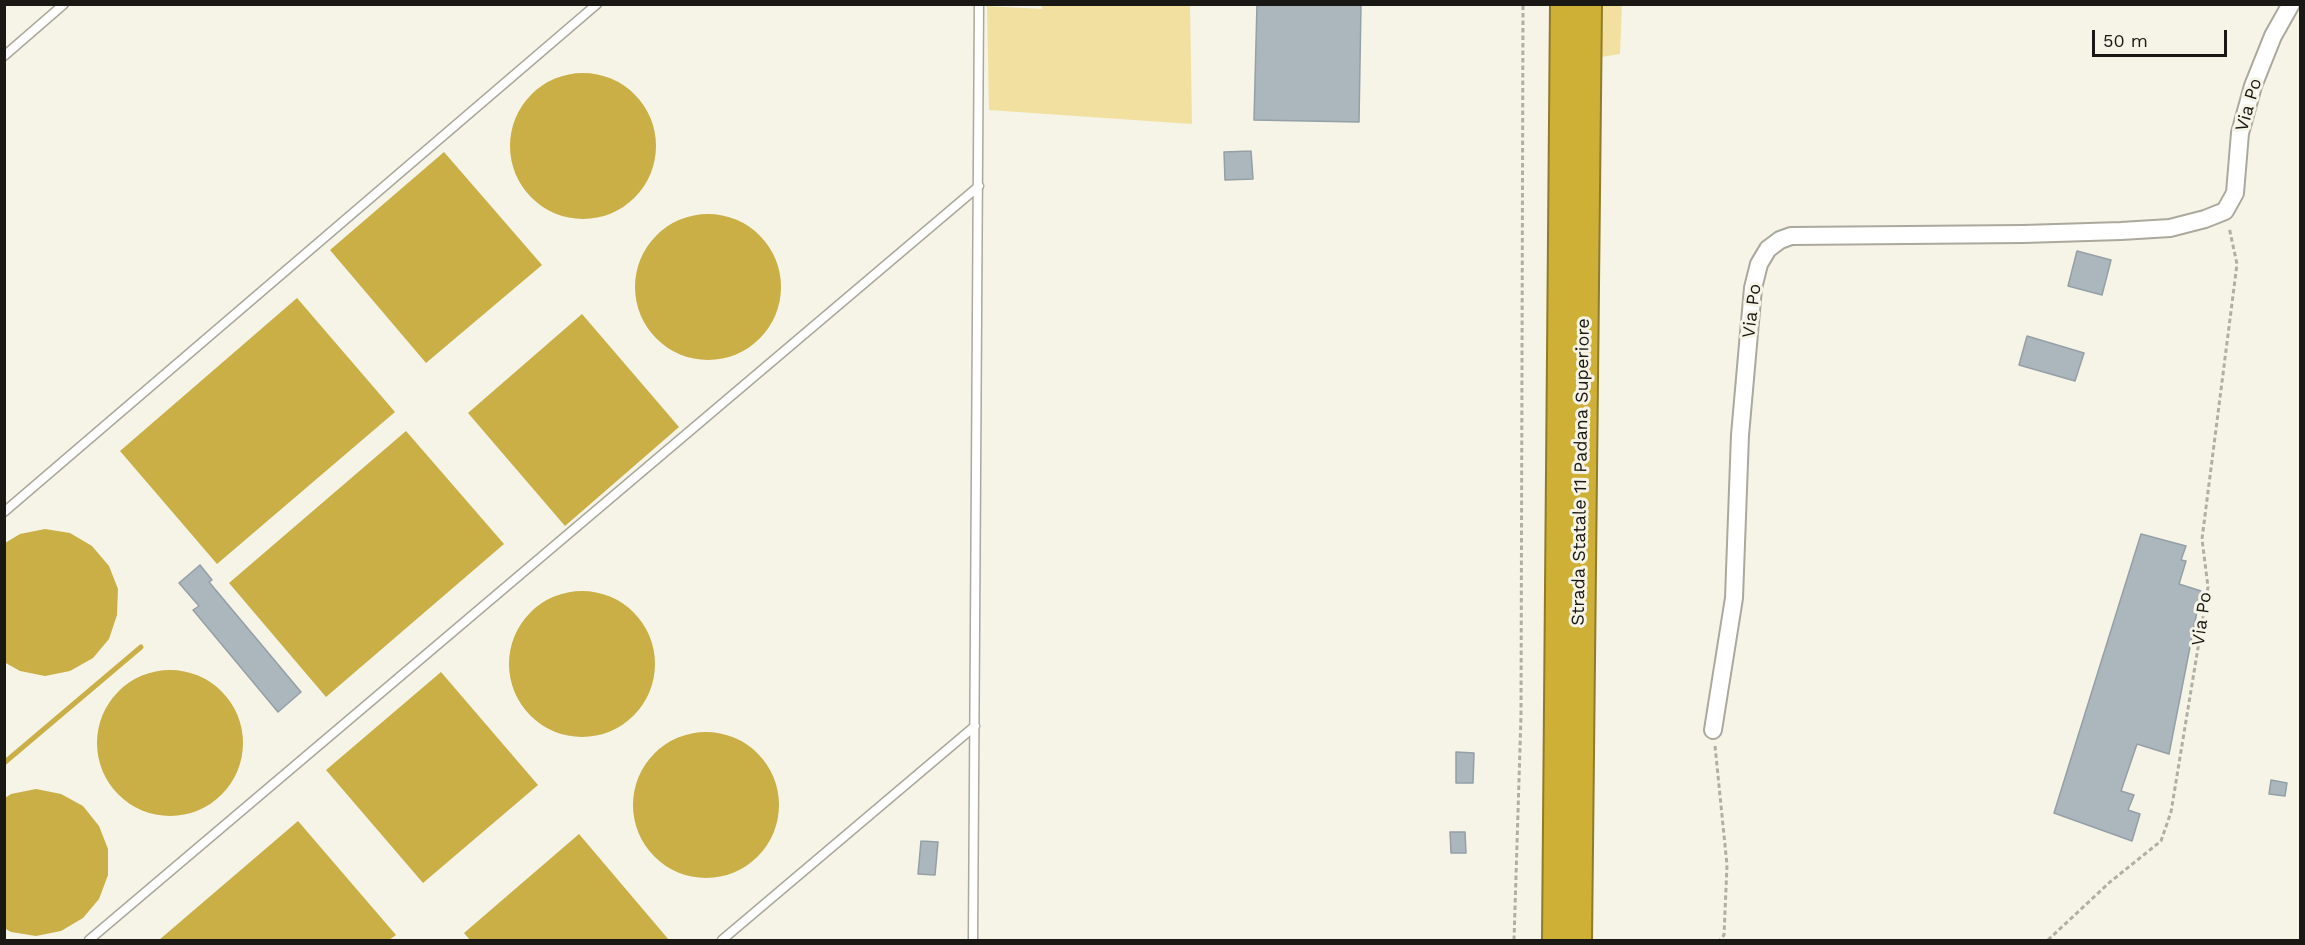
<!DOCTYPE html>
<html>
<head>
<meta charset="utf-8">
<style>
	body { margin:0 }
	#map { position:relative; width:2305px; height:945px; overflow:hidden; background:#f6f3e7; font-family:"Work Sans",sans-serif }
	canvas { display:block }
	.frame { position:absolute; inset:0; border:6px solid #191814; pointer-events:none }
	.scale { position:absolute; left:2092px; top:30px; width:135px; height:27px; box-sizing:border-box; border:3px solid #191814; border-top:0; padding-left:8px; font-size:18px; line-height:21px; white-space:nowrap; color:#191814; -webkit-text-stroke:4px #f6f3e7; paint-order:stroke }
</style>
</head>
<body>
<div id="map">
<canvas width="2305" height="945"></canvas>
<div class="frame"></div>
<div class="scale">50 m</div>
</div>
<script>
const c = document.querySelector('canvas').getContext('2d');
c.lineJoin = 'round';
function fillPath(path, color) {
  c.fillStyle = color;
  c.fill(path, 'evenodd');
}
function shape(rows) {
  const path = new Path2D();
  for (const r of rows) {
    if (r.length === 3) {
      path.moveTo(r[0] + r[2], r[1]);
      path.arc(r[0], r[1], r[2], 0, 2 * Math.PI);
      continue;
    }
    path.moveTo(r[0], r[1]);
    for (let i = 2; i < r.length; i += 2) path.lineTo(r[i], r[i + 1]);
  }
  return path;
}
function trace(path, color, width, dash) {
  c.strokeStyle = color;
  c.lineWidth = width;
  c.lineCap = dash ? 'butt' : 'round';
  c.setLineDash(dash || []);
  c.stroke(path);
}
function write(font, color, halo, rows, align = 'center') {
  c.font = font + ' "Work Sans",sans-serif';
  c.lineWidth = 6;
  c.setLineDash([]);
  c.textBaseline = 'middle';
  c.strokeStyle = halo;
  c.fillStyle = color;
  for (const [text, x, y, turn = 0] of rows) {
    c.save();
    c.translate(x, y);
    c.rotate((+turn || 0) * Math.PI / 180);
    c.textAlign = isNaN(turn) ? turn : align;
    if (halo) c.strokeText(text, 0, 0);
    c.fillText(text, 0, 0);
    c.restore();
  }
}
fillPath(shape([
	[1042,5,1190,5,1192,124,989,110,987,6,1042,9],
	[1595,5,1622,5,1620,54,1595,58]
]), '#f2e0a1');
fillPath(shape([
	[583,146,73],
	[444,152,542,265,426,363,330,250],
	[708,287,73],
	[297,298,395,412,217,564,120,451],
	[582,314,679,427,565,526,468,413],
	[406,431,504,544,326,697,229,583],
	[45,529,70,533,92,546,109,566,118,589,117,615,109,639,93,658,70,671,45,676,20,671,4,662,5,543,20,534],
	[582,664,73],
	[170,743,73],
	[441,672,538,785,423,883,326,770],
	[706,805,73],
	[36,789,61,794,83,806,99,826,108,849,108,875,99,899,83,918,61,931,36,936,11,932,4,928,5,798,11,794],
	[298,821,396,935,389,940,159,940],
	[579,834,669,940,470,940,464,933]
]), '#caaf47');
trace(shape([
	[4,763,141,647]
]), '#caaf47', 5);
const building = shape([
	[1257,4,1361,4,1359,122,1254,120,1257,4],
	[1251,151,1253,179,1225,180,1224,152,1251,151],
	[2077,251,2111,260,2102,295,2068,286,2077,251],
	[2027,336,2084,353,2075,381,2019,365,2027,336],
	[2141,534,2186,546,2181,560,2186,561,2179,584,2201,591,2169,754,2137,744,2121,791,2134,795,2128,810,2140,814,2132,841,2054,813,2141,534],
	[200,565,212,580,209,582,301,692,278,712,193,610,199,606,179,583,200,565],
	[1456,752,1474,753,1473,783,1456,783,1456,752],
	[2271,780,2287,783,2285,796,2269,794,2271,780],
	[1450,832,1465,832,1466,853,1451,853,1450,832],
	[921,841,938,842,935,875,918,874,921,841]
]);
fillPath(building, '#abb6bd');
trace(building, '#949fa6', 1.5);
const lane = shape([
	[4,56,64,4],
	[4,512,597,4],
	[89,940,979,186],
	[722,940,975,726],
	[973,940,979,4]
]);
const street = shape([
	[1713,730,1734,598,1740,435,1753,288,1759,264,1768,249,1780,240,1791,236,2023,234,2121,231,2170,228,2205,219,2225,211,2235,193,2240,133,2253,86,2273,36,2291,4]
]);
const highway = shape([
	[1557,940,1565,4],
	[1577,940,1587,4]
]);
trace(lane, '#aba89c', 11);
trace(street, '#aba89c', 20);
trace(highway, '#8f7b2a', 32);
trace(shape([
	[1715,746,1727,865,1724,935,1720,940],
	[1514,940,1521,716,1523,4],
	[2048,940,2110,882,2161,841,2171,812,2208,587,2202,539,2237,264,2229,227]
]), '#b1afa5', 3, [4.5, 3]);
trace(lane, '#fff', 8);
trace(street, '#fff', 16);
trace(highway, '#ceb036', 28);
write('18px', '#191814', '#f6f3e7', [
	["Via Po",2249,105,-74],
	["Via Po",1752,311,-83],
	["Strada Statale 11 Padana Superiore",1581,472,-89],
	["Via Po",2202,619,-82]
]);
</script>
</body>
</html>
